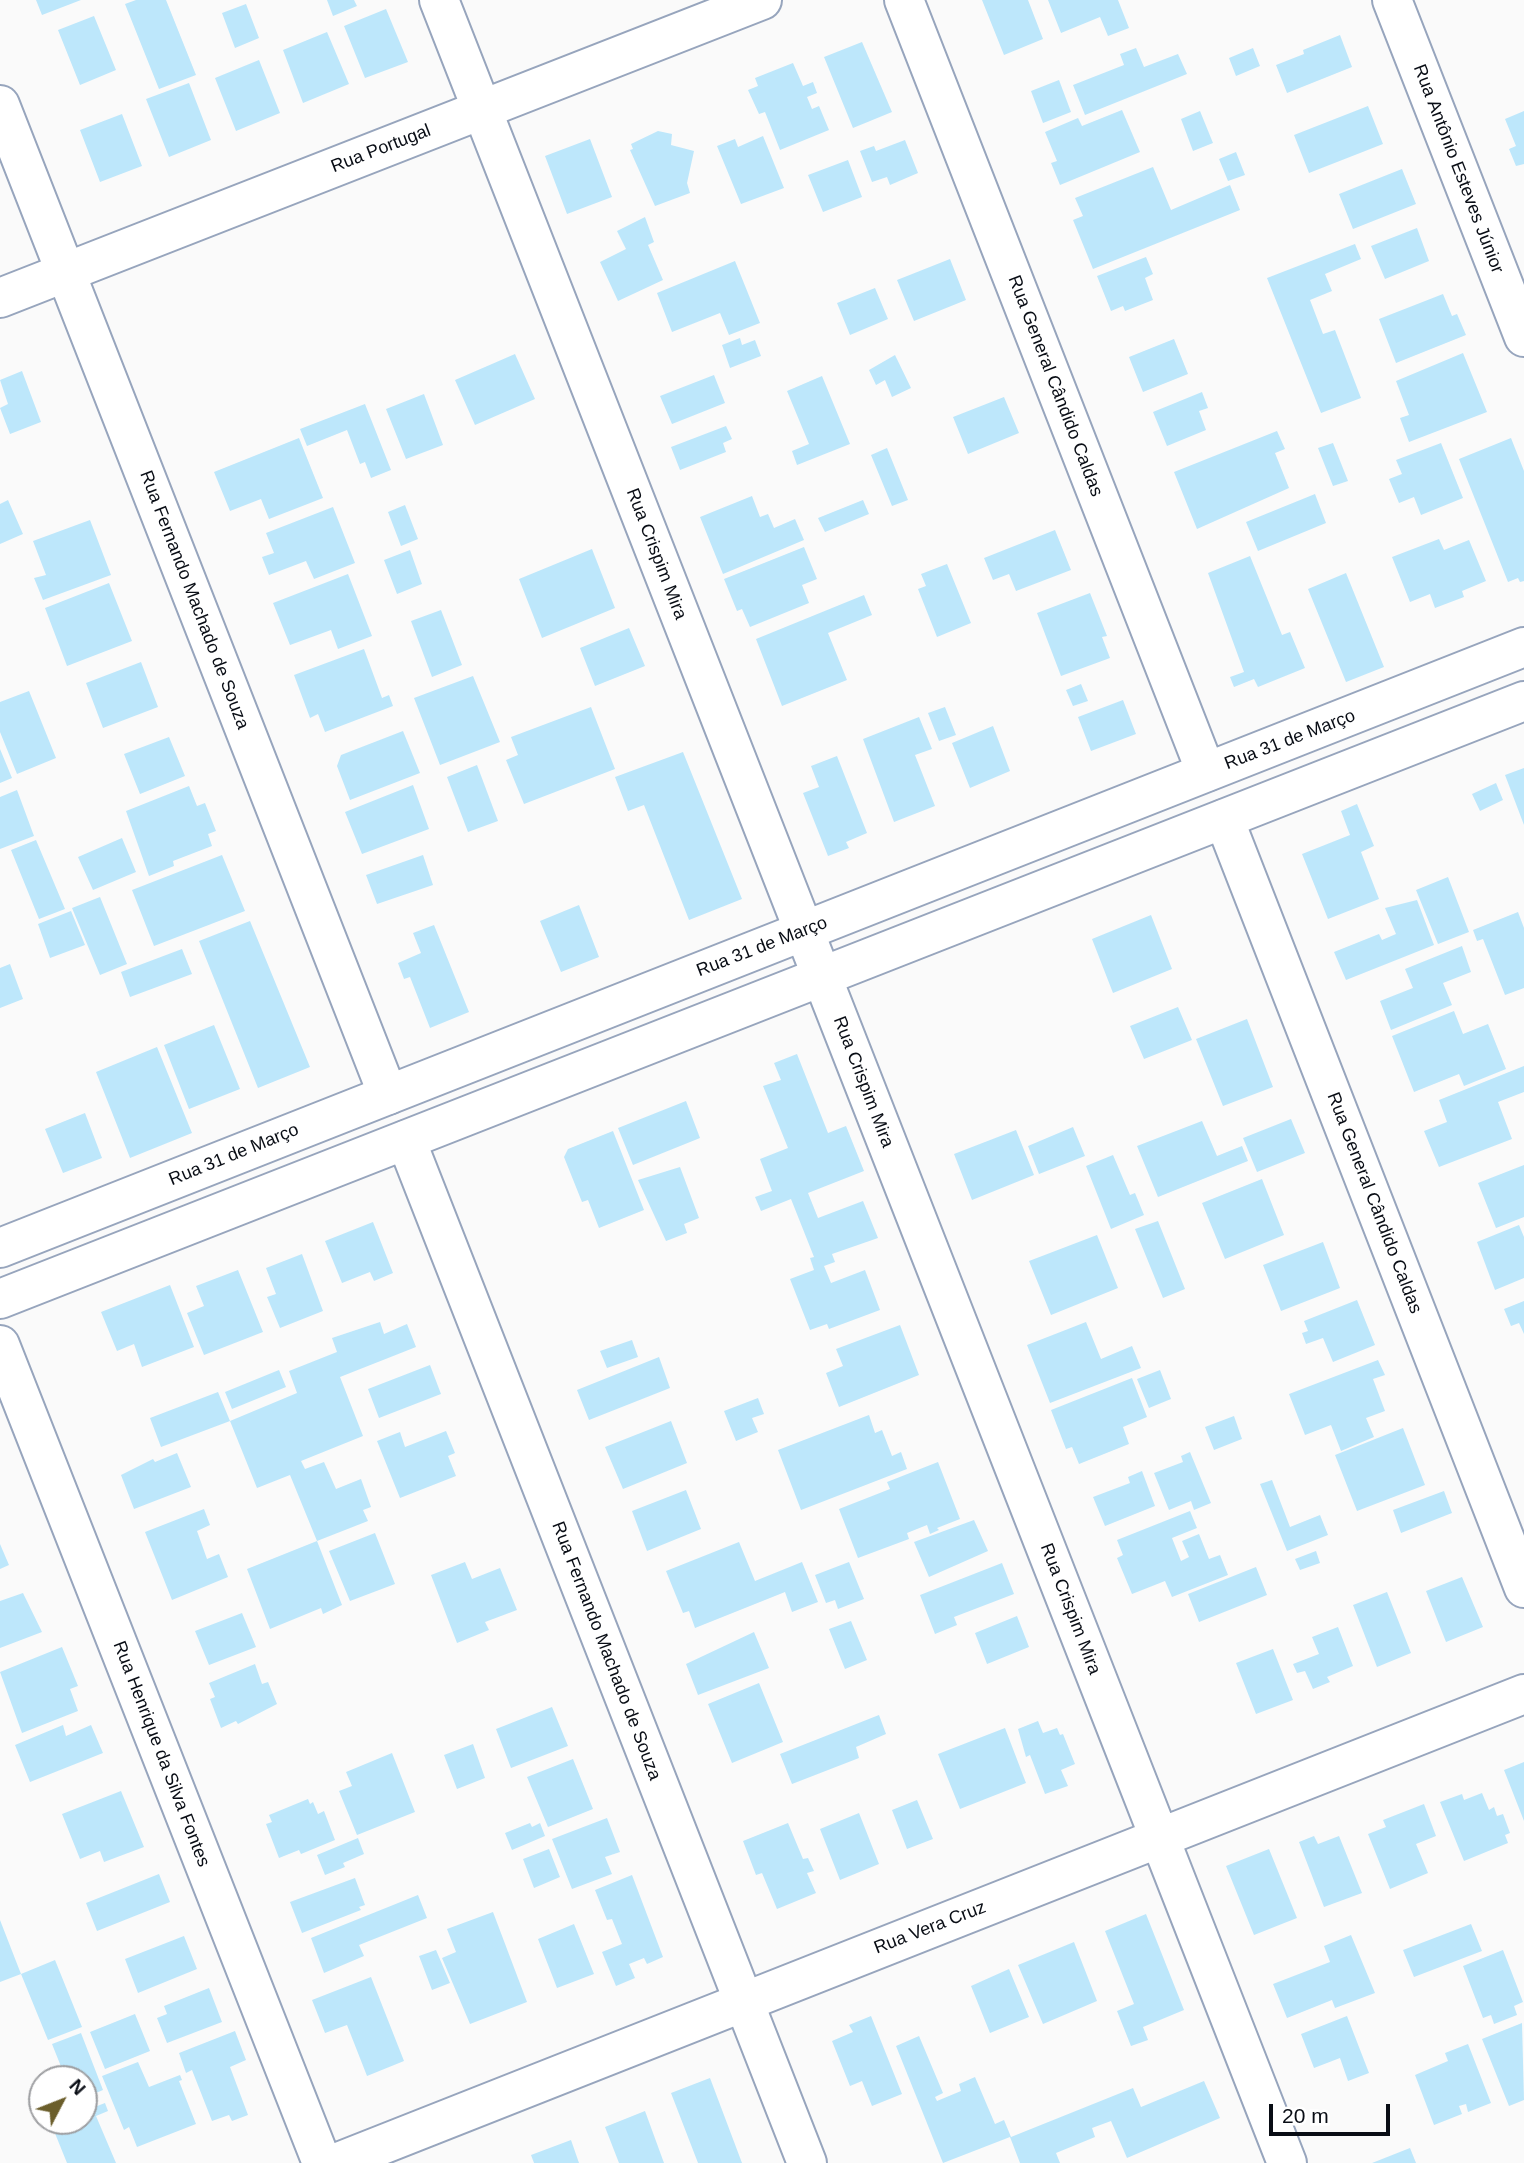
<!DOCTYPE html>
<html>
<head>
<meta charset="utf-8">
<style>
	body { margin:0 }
	#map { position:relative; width:1524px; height:2163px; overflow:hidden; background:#fafafa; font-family:Arial,sans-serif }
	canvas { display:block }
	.north { position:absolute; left:28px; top:2065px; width:70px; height:70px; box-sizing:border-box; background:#fff; border:2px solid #9d9ea1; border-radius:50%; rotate:48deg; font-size:19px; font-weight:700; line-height:28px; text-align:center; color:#090d15 }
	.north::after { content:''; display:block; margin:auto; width:24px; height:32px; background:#6b5e2b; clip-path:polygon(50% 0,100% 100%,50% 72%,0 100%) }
	.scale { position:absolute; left:1269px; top:2104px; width:121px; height:32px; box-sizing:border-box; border:4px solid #090d15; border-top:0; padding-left:9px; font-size:21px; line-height:24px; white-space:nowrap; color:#090d15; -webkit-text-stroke:5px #fff; paint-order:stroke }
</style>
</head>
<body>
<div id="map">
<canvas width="1524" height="2163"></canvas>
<div class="north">N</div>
<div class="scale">20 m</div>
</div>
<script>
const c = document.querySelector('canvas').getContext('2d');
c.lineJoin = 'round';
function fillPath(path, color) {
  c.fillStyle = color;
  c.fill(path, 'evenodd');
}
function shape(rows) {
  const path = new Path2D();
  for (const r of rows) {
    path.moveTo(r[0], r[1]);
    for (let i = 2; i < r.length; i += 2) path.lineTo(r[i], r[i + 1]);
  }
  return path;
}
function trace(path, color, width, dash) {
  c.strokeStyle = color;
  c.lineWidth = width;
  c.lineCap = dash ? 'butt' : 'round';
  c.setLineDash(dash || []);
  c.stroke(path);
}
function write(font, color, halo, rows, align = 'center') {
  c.font = font + ' Arial,sans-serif';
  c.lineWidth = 5;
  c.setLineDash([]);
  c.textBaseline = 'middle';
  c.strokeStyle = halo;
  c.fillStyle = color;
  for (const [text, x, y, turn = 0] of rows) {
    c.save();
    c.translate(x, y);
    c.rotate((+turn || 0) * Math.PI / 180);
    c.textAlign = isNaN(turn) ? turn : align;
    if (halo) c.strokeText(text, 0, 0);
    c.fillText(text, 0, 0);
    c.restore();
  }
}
fillPath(shape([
	[36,0,81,0,42,15],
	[136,0,166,0,196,75,159,89,125,4],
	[327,0,354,0,357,6,333,16],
	[982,0,1028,0,1043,39,1004,55],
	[1048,0,1118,0,1129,28,1108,36,1100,17,1061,33],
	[246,4,259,38,235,48,222,13],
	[386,9,408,62,365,78,344,26],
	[94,16,116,70,80,85,58,30],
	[327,32,349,84,303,103,283,50],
	[1340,35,1352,67,1287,93,1276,65,1304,54,1303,50],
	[862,42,892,112,853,128,824,57],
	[1136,48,1144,67,1178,54,1187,74,1085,115,1073,85,1124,65,1120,54],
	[1253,48,1260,66,1236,76,1229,58],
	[259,60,280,113,236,131,215,78],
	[793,63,803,86,813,82,817,93,807,97,812,109,819,106,829,130,780,150,765,112,759,114,748,90,758,86,755,78],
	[1059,80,1071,112,1043,123,1031,91],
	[189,83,211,140,169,157,146,99],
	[1368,106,1383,144,1309,173,1294,135],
	[1122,110,1140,152,1060,185,1051,163,1057,161,1045,132,1078,118,1082,126],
	[1200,111,1213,143,1193,151,1181,119],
	[1524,111,1524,164,1516,166,1509,149,1516,146,1505,119],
	[122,114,142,166,100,182,80,130],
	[658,131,672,134,671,145,694,151,687,183,690,193,655,206,630,150,633,149,631,144],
	[763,136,784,188,741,204,717,146,735,139,738,147],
	[590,139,612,197,567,214,545,156],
	[905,140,918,173,890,185,887,177,872,182,860,151,874,146,876,151],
	[1236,152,1245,175,1228,181,1219,159],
	[848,160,862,197,823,212,808,175],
	[1153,167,1171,210,1230,185,1240,210,1093,269,1073,220,1083,216,1075,198],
	[1402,169,1416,204,1353,229,1339,194],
	[645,217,654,242,648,245,663,280,618,301,600,262,626,249,617,231],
	[1417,228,1429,261,1385,279,1371,246],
	[1355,244,1361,259,1325,274,1332,291,1310,300,1323,334,1335,330,1361,398,1321,413,1267,278],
	[1146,257,1153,274,1145,278,1153,300,1125,311,1123,306,1111,311,1097,276],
	[950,259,966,300,914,321,897,280],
	[735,261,760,323,729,335,720,313,672,332,657,293],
	[875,288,888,319,850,335,837,303],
	[1443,294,1452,316,1457,314,1466,335,1396,363,1379,319],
	[740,338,742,345,755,340,761,356,730,368,722,345],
	[1174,339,1188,374,1143,392,1129,357],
	[1463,353,1487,412,1409,442,1400,418,1409,415,1396,381],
	[515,354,535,399,475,425,455,380],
	[895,355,911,388,892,397,885,380,876,385,869,370],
	[22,371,41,422,10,434,0,408,8,404,0,380],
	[714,375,725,403,672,424,660,396],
	[822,376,850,444,797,465,792,451,809,444,787,391],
	[1202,392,1208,408,1199,411,1206,430,1167,446,1153,412],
	[424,394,443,445,406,459,386,409],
	[1004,397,1019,433,968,454,953,417],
	[365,404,391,470,371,478,365,462,360,464,347,430,307,446,300,429],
	[726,426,732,439,723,443,726,452,680,470,671,447],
	[1277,431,1285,449,1275,453,1289,488,1197,529,1174,472],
	[299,438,323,498,269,519,261,499,230,511,214,472],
	[1511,438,1524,471,1524,581,1520,582,1518,578,1508,582,1459,459],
	[1333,443,1348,481,1333,486,1318,448],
	[1441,443,1463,498,1421,515,1414,497,1399,503,1389,479,1402,474,1396,460],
	[887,448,908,500,892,506,871,455],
	[1315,494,1326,523,1258,551,1246,522],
	[752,496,760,517,768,514,774,528,795,519,804,540,723,574,700,517],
	[8,500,23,534,0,544,0,504],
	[863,500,869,514,825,532,818,518],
	[405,505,418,539,401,546,388,512],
	[333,507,355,563,314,579,306,561,269,575,262,557,274,553,266,533],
	[90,520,111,575,43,600,34,578,46,575,33,541],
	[1055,530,1071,570,1016,591,1009,574,993,580,984,558],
	[1439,539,1444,550,1469,540,1486,581,1462,591,1464,597,1435,608,1430,594,1410,602,1392,557],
	[804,547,817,579,802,585,809,603,750,627,742,609,737,611,724,579],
	[592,549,615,608,542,638,519,579],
	[410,550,422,584,397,594,384,560],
	[1250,556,1282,635,1290,632,1305,668,1258,687,1254,679,1234,687,1230,677,1244,672,1208,573],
	[947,564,971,623,937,637,918,589,926,586,921,574],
	[1346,573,1384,667,1346,682,1308,589],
	[348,574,372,636,338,649,331,630,290,645,273,603],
	[109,583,132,641,67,666,45,608],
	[1090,593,1107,636,1102,637,1110,658,1061,676,1037,613],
	[864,595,872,615,828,633,847,680,782,706,756,639],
	[441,610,462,665,432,677,411,621],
	[629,628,645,666,595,686,580,648],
	[364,649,382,698,389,695,393,706,325,732,318,714,310,718,294,675],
	[141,662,158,707,103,728,86,683],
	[473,676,500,742,440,765,414,698],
	[1081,684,1088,701,1073,706,1066,690],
	[29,691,56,758,17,774,0,732,0,702],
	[1123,700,1136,734,1091,751,1078,717],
	[591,707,615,769,524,804,506,760,518,755,511,737],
	[945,707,956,735,939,741,928,713],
	[919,717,932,749,915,755,935,806,894,822,863,739],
	[993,726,1010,771,970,788,952,743],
	[403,731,420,773,350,800,337,766,341,755],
	[169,737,185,776,140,794,124,754],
	[0,749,12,778,0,783],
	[683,752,742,899,689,920,644,805,628,811,615,777],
	[837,756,867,833,846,842,849,848,828,856,803,793,819,787,811,766],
	[477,765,498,821,468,832,447,777],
	[1524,768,1524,825,1505,775],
	[1496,783,1503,800,1480,811,1472,794],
	[413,785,429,829,362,854,345,812],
	[189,786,197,806,205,803,216,831,208,834,212,846,173,861,174,866,149,876,126,811],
	[17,790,34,836,0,849,0,797],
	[1357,804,1374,846,1361,852,1379,899,1328,919,1302,854,1350,835,1341,811],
	[122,838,136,872,93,890,78,857],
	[36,840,65,909,39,919,11,850],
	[222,855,245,911,154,946,132,890],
	[423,855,433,885,377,904,366,875],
	[1448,877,1469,932,1438,944,1416,890],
	[100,897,127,964,100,975,72,908],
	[1417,900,1434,945,1346,980,1334,952,1379,934,1382,940,1396,934,1385,908],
	[579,905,599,957,561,972,540,921],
	[71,911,85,945,50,958,38,924],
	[1518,912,1524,928,1524,988,1505,995,1483,939,1477,941,1473,930],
	[1151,915,1172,969,1113,993,1092,939],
	[250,921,310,1067,258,1088,199,941],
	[434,925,469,1012,430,1028,410,977,404,979,398,963,421,953,413,933],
	[1462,946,1471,972,1443,983,1452,1005,1391,1030,1380,1001,1413,988,1405,969],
	[182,949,192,974,130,997,121,972],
	[10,964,23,999,0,1008,0,968],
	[1178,1007,1192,1040,1144,1059,1130,1026],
	[1454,1011,1463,1034,1488,1024,1506,1069,1464,1086,1459,1074,1414,1092,1392,1036],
	[1247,1019,1273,1087,1223,1106,1196,1039],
	[214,1025,240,1089,189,1109,164,1045],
	[157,1047,192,1133,130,1158,96,1072],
	[797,1054,828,1133,846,1126,864,1171,808,1193,818,1218,863,1201,878,1238,832,1254,835,1262,824,1266,831,1283,865,1270,880,1310,829,1329,827,1324,810,1330,790,1279,814,1270,810,1258,814,1257,791,1199,761,1211,755,1197,772,1191,760,1159,788,1148,763,1086,781,1080,774,1063],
	[1524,1066,1524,1092,1498,1102,1512,1139,1439,1167,1424,1131,1447,1122,1439,1100],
	[686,1101,700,1138,633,1165,618,1128],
	[85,1113,102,1158,63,1173,45,1129],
	[1291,1119,1305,1153,1257,1172,1243,1138],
	[1202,1121,1217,1156,1242,1146,1248,1161,1158,1197,1137,1146],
	[1073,1127,1085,1156,1039,1174,1028,1146],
	[1016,1130,1034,1175,972,1200,954,1154],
	[613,1131,644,1210,599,1228,588,1200,582,1202,564,1157,568,1149],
	[1113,1155,1130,1195,1135,1193,1144,1215,1111,1229,1086,1166],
	[1524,1165,1524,1217,1496,1228,1478,1183],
	[680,1167,699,1218,684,1224,687,1233,666,1241,638,1180],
	[1262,1179,1284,1235,1225,1259,1202,1203],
	[1158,1221,1185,1289,1163,1298,1135,1229],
	[373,1222,393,1273,374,1281,370,1272,342,1283,325,1241],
	[1519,1225,1524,1237,1524,1278,1495,1290,1477,1242],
	[1097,1235,1118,1288,1051,1315,1029,1261],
	[1323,1242,1340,1288,1281,1311,1263,1265],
	[302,1254,323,1311,280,1328,267,1297,276,1294,266,1268],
	[238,1270,263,1332,204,1355,187,1313,204,1306,196,1286],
	[170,1285,194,1347,142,1367,134,1344,117,1351,101,1312],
	[1357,1300,1375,1345,1333,1362,1323,1338,1306,1344,1302,1333,1308,1331,1304,1321],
	[1524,1301,1524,1334,1519,1323,1511,1326,1504,1309],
	[380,1322,384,1334,407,1324,416,1347,340,1377,363,1436,301,1461,305,1469,324,1462,336,1489,361,1479,371,1507,363,1510,368,1521,317,1541,342,1605,323,1614,321,1608,270,1629,247,1569,317,1541,290,1475,257,1488,230,1421,161,1447,150,1418,218,1392,230,1421,297,1393,289,1371,337,1352,332,1338],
	[1086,1322,1101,1359,1132,1346,1141,1368,1050,1403,1027,1345],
	[900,1325,919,1375,839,1407,826,1373,843,1366,836,1349],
	[632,1340,638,1357,607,1368,600,1351],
	[659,1357,670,1388,589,1420,577,1390],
	[1378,1360,1385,1375,1373,1379,1385,1411,1366,1418,1374,1437,1341,1451,1331,1425,1305,1435,1289,1394],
	[430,1365,441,1394,379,1418,368,1389],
	[279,1370,286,1387,232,1409,225,1392],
	[1160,1370,1171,1399,1149,1408,1137,1379],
	[1132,1378,1147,1417,1123,1427,1129,1444,1079,1464,1072,1447,1066,1449,1051,1410],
	[758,1398,764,1414,752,1418,758,1432,736,1441,724,1411],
	[869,1415,875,1433,882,1430,892,1456,901,1452,907,1469,801,1510,778,1450],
	[1234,1416,1242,1439,1214,1450,1205,1427],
	[671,1421,687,1463,623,1489,605,1447],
	[1403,1428,1425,1485,1357,1511,1335,1455],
	[446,1431,455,1453,448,1456,456,1476,400,1498,377,1441,400,1432,405,1447],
	[1190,1452,1211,1503,1194,1510,1191,1501,1169,1510,1154,1473,1183,1462,1181,1456],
	[177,1453,191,1487,134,1509,121,1475,153,1459,155,1462],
	[938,1462,960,1519,937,1528,939,1530,930,1534,927,1525,907,1533,909,1539,858,1558,839,1509,890,1489,887,1482],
	[1142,1471,1155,1506,1105,1526,1093,1497,1130,1483,1128,1477],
	[1272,1480,1290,1527,1320,1515,1328,1535,1287,1551,1260,1484],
	[686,1490,701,1529,647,1551,632,1511],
	[1444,1491,1452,1513,1401,1533,1393,1510],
	[204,1509,210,1525,197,1531,207,1559,219,1554,228,1577,172,1600,145,1532],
	[1190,1511,1197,1528,1172,1538,1181,1561,1189,1557,1182,1541,1199,1534,1209,1559,1220,1555,1228,1575,1172,1597,1165,1581,1132,1594,1117,1558,1123,1555,1117,1540],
	[974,1520,988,1551,929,1577,914,1542],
	[375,1533,395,1584,350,1601,329,1551],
	[739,1542,755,1581,802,1562,818,1602,792,1612,785,1592,695,1628,689,1611,683,1613,666,1571],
	[0,1544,9,1565,0,1569],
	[1316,1551,1320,1563,1300,1570,1295,1559],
	[465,1562,472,1579,500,1568,517,1610,485,1622,489,1630,457,1643,431,1575],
	[849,1562,864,1599,838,1609,835,1600,826,1603,815,1575],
	[1002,1563,1014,1594,954,1617,957,1625,935,1634,920,1595],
	[1256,1567,1267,1595,1199,1622,1188,1594],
	[1462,1577,1483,1627,1446,1642,1426,1591],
	[1387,1592,1411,1653,1377,1667,1353,1605],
	[23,1593,42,1632,0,1648,0,1601],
	[242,1613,256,1647,209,1665,195,1631],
	[1017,1616,1029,1647,987,1664,975,1633],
	[851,1621,867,1660,845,1669,829,1629],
	[1338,1627,1353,1666,1327,1677,1330,1682,1313,1689,1305,1671,1297,1673,1293,1664,1319,1654,1312,1637],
	[754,1632,769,1668,698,1695,686,1664],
	[62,1647,78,1686,70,1689,78,1711,22,1733,0,1672],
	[1273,1649,1293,1700,1256,1714,1236,1663],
	[255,1664,262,1684,268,1682,277,1704,238,1724,236,1721,221,1728,210,1699,215,1697,209,1683],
	[759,1683,783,1742,732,1763,708,1704],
	[552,1707,568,1746,511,1768,496,1729],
	[879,1715,886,1734,856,1747,859,1758,792,1784,780,1754],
	[1038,1721,1043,1733,1057,1728,1060,1735,1063,1734,1075,1764,1061,1770,1068,1786,1045,1794,1030,1755,1026,1757,1018,1729],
	[63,1725,66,1736,91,1725,103,1753,30,1782,15,1745],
	[1005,1728,1026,1783,960,1809,938,1754],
	[473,1744,485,1778,457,1789,444,1755],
	[392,1753,415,1812,357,1835,339,1791,352,1786,346,1772],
	[573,1759,593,1809,548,1827,527,1777],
	[1524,1762,1524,1821,1504,1770],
	[121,1791,144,1847,104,1862,100,1851,80,1859,62,1814],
	[1482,1793,1489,1810,1494,1807,1497,1816,1503,1814,1510,1833,1505,1835,1508,1843,1464,1861,1440,1802,1462,1794,1464,1800],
	[308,1799,310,1804,313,1802,318,1814,324,1811,335,1840,301,1854,299,1850,279,1858,266,1824,272,1822,269,1815],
	[917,1800,933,1839,907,1849,892,1810],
	[1424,1804,1436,1836,1416,1844,1428,1873,1390,1889,1368,1834,1386,1827,1383,1820],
	[859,1813,879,1864,840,1880,820,1829],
	[607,1818,620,1852,605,1857,612,1874,572,1889,552,1839],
	[530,1823,532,1827,540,1823,545,1836,512,1850,505,1833],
	[788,1823,803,1859,808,1858,814,1871,807,1873,816,1893,777,1909,762,1873,756,1875,743,1841],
	[1314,1836,1318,1844,1339,1836,1362,1893,1324,1907,1299,1842],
	[358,1838,364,1854,343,1863,345,1867,325,1875,317,1855],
	[549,1849,560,1877,534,1888,523,1859],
	[1269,1849,1297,1918,1254,1935,1226,1866],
	[159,1874,170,1902,97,1931,86,1903],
	[632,1875,663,1957,647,1964,644,1958,629,1964,635,1978,616,1986,602,1952,622,1944,612,1919,607,1920,595,1890],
	[355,1878,365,1905,359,1907,361,1910,302,1933,290,1902],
	[418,1895,427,1918,359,1945,364,1956,324,1973,311,1938],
	[493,1912,527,2002,470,2024,442,1958,456,1952,447,1929],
	[1146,1914,1184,2010,1143,2027,1148,2040,1131,2046,1117,2011,1134,2004,1105,1931],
	[0,1920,21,1974,0,1982],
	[574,1924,594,1974,557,1988,538,1939],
	[1471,1924,1482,1951,1414,1977,1403,1950],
	[1351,1935,1375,1993,1335,2008,1332,2000,1287,2018,1273,1984,1330,1962,1324,1946],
	[184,1936,197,1969,138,1993,125,1959],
	[1074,1942,1097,2001,1043,2024,1018,1965],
	[436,1950,450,1983,432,1990,419,1956],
	[1503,1950,1523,2002,1514,2006,1517,2015,1494,2024,1491,2015,1483,2018,1463,1966],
	[55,1960,82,2027,48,2040,21,1974],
	[1009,1969,1029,2017,990,2033,971,1986],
	[371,1977,404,2061,367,2076,347,2025,325,2033,312,2000],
	[209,1988,222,2022,167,2043,157,2018,167,2014,164,2006],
	[135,2014,150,2051,105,2069,90,2032],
	[871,2016,902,2094,872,2106,862,2081,850,2086,832,2041,853,2032,849,2025],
	[1347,2016,1369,2073,1348,2081,1340,2058,1314,2068,1301,2034],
	[1522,2023,1524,2100,1509,2106,1482,2039],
	[235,2031,246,2060,230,2067,248,2115,232,2121,229,2115,212,2121,192,2070,186,2073,179,2053],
	[81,2033,103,2090,84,2098,84,2079,66,2079,52,2044],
	[919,2036,943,2093,935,2097,937,2101,961,2091,959,2084,975,2077,995,2124,1004,2120,1011,2137,1133,2088,1141,2107,1204,2081,1220,2118,1127,2158,1111,2121,1092,2128,1095,2137,1056,2153,1060,2163,1020,2163,1010,2137,943,2163,896,2046],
	[1468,2044,1491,2103,1468,2112,1466,2104,1459,2106,1462,2114,1434,2125,1415,2075,1448,2061,1445,2053],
	[138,2062,149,2087,180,2075,182,2080,179,2081,196,2124,137,2147,129,2127,124,2130,102,2076],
	[710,2078,742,2163,698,2163,671,2093],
	[105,2103,108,2111,96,2116,116,2163,67,2163,50,2121,84,2121,84,2111],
	[645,2111,664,2163,619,2163,605,2127],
	[571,2140,579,2163,534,2163,531,2155],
	[1410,2148,1416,2163,1372,2163]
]), '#bde7fb');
const minor = shape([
	[439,0,1287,2163],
	[904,0,1206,772],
	[1392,0,1524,337],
	[0,105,388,1095],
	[1224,819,1524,1588],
	[406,1140,807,2163],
	[0,1345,322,2163],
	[336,2163,1524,1694]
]);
const tertiary = shape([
	[0,298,762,0]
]);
const secondary = shape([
	[0,1248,1524,647],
	[0,1299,1524,701]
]);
trace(minor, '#97a5bd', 42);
trace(tertiary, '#97a5bd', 42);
trace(secondary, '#97a5bd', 42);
trace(minor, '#fff', 38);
trace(tertiary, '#fff', 38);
trace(secondary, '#fff', 38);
write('18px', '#090d15', '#fff', [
	["Rua Portugal",381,149,-21],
	["Rua Antônio Esteves Júnior",1458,169,69],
	["Rua General Cândido Caldas",1055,386,69],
	["Rua Crispim Mira",656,554,69],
	["Rua Fernando Machado de Souza",194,600,69],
	["Rua 31 de Março",1290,740,-21],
	["Rua 31 de Março",762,947,-21],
	["Rua Crispim Mira",863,1082,69],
	["Rua 31 de Março",234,1155,-22],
	["Rua General Cândido Caldas",1374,1203,69],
	["Rua Crispim Mira",1070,1609,69],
	["Rua Fernando Machado de Souza",606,1651,69],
	["Rua Henrique da Silva Fontes",161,1754,69],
	["Rua Vera Cruz",930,1928,-21]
]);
</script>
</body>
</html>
